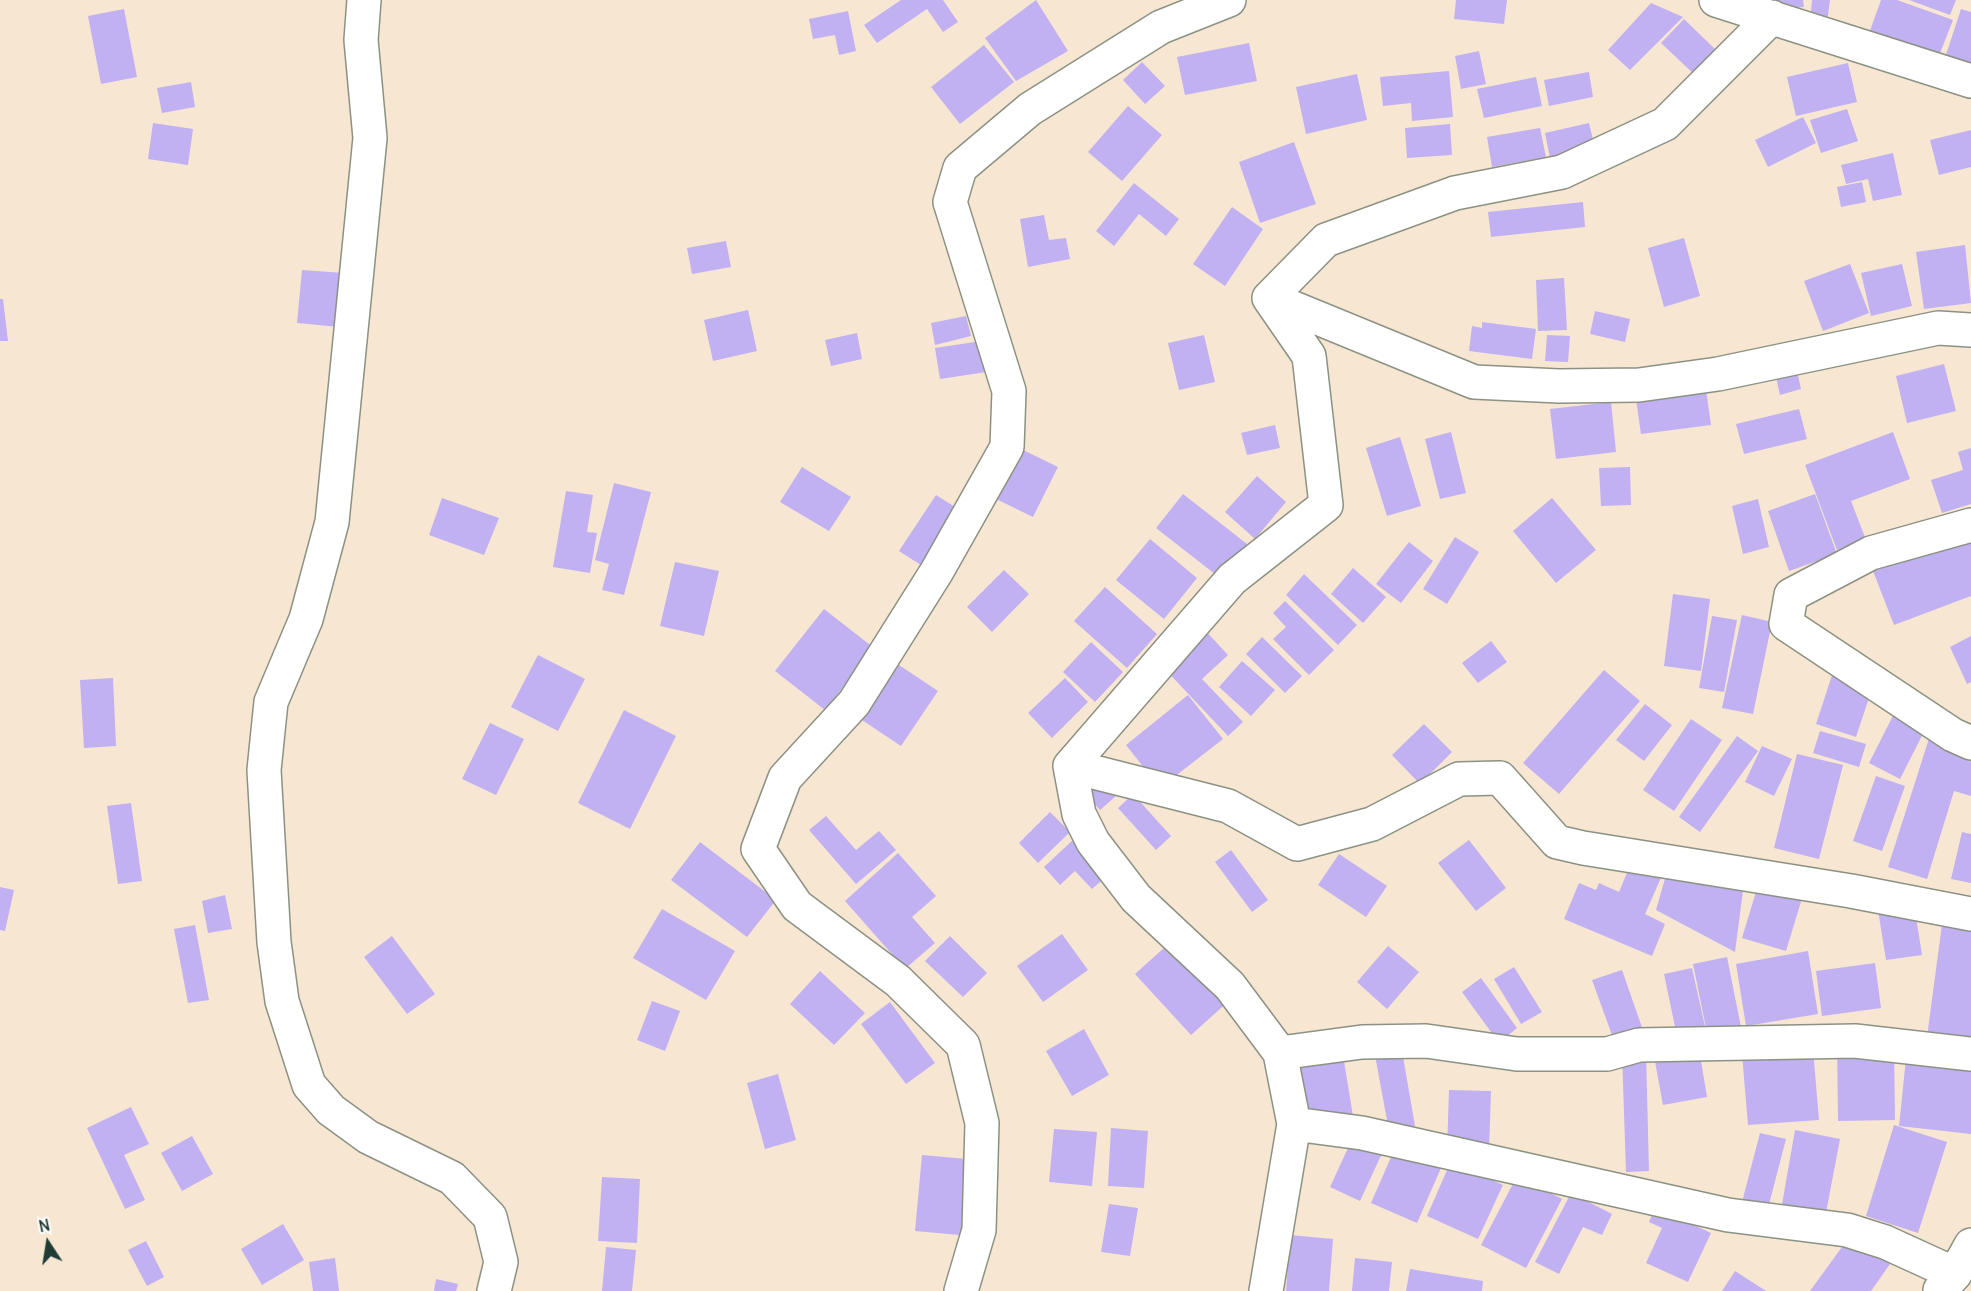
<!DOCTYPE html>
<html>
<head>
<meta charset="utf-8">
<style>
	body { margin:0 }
	#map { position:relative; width:1971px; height:1291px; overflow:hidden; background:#f7e7d2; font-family:Delius,sans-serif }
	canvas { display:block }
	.north { position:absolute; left:18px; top:1213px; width:60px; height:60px; -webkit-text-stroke:4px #fff; paint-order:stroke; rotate:348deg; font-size:16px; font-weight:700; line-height:24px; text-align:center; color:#1f3d34 }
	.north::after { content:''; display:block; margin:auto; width:21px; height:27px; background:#1f3d34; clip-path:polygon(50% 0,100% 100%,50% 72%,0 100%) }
</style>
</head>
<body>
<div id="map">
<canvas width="1971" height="1291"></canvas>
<div class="north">N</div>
</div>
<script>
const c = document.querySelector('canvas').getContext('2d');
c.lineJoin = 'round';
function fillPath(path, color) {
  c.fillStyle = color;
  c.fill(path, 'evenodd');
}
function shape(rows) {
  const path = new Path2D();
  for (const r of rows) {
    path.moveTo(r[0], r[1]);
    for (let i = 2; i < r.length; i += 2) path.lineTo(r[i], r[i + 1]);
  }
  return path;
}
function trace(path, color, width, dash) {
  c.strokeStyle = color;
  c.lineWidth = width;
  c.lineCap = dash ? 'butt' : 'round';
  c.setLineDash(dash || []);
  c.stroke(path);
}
fillPath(shape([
	[901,0,943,0,958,22,943,32,927,9,877,43,864,25],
	[1036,0,1068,51,1016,81,985,38],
	[1456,0,1507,0,1504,24,1454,19],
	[1778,0,1803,0,1804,7,1779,9],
	[1812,0,1830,0,1827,23,1810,21],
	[1881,0,1897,0,1953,20,1937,61,1868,36],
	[1909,0,1956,0,1950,15],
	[1651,3,1683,17,1630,70,1608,50],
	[124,9,137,77,101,84,88,16],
	[1961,9,1971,12,1971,73,1943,64],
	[848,11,856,51,839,55,835,35,813,39,809,19],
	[1684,19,1718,52,1696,76,1661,43],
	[1249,43,1257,81,1185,95,1177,57],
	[984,45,1014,82,960,124,931,87],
	[1479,51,1486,84,1461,89,1455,56],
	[1142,62,1165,86,1145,104,1123,80],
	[1848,63,1857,102,1796,116,1787,77],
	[1449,71,1453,117,1412,121,1411,103,1383,106,1380,77],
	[1589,72,1593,97,1549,106,1544,80],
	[1357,74,1367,120,1306,134,1296,87],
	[1536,77,1542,106,1484,118,1477,89],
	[191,82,195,107,162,113,157,88],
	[1128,106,1162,135,1122,181,1088,152],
	[1847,109,1858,141,1821,153,1810,120],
	[1803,117,1816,143,1768,167,1755,140],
	[153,123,193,129,188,165,148,159],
	[1589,123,1595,148,1550,158,1545,133],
	[1450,124,1452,155,1407,158,1405,128],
	[1540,128,1546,157,1492,167,1487,137],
	[1971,130,1971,167,1939,175,1930,140],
	[1294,142,1316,204,1260,223,1239,162],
	[1893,153,1902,195,1873,201,1868,179,1846,184,1841,165],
	[1862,182,1866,202,1841,207,1837,187],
	[1134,183,1179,219,1166,236,1139,214,1114,246,1096,231],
	[1583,202,1585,227,1491,237,1488,212],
	[1232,207,1263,229,1225,286,1193,264],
	[1044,215,1049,240,1066,238,1070,259,1028,267,1020,219],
	[1684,238,1700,296,1664,307,1648,248],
	[726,241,731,267,692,274,687,248],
	[1965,245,1971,303,1924,309,1916,252],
	[1850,264,1869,313,1823,331,1804,281],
	[1902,264,1912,306,1871,316,1861,273],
	[302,270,344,273,339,327,297,323],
	[1564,278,1567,330,1538,331,1536,280],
	[0,299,3,299,8,341,0,341],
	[748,310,757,351,713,361,704,320],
	[1595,311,1630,319,1625,342,1590,334],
	[966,316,971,336,935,345,931,323],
	[1482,322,1536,329,1532,359,1469,351,1472,326,1482,328],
	[857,333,862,359,831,366,825,340],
	[1204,335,1215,382,1179,390,1168,343],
	[1547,335,1570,336,1568,362,1545,361],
	[988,340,993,371,940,379,935,348],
	[1944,364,1956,411,1907,423,1896,376],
	[1797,371,1801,389,1780,395,1776,377],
	[1705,383,1711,425,1641,434,1635,392],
	[1611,402,1616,452,1556,459,1550,409],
	[1799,409,1807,439,1744,454,1736,424],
	[1275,425,1280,448,1247,455,1241,433],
	[1451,432,1466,493,1440,499,1425,439],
	[1893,432,1910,479,1851,501,1866,540,1837,550,1805,465],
	[1400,437,1421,506,1387,516,1366,448],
	[1017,447,1058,467,1033,517,992,497],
	[1971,448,1971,504,1942,513,1931,480,1963,470,1958,452],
	[802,467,851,497,829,531,780,502],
	[1630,467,1631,505,1601,506,1599,468],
	[1257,476,1286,502,1255,539,1225,512],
	[614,483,651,492,624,595,602,590,609,564,595,560],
	[566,491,593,495,587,532,597,533,590,573,553,567],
	[1183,494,1247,544,1220,578,1156,528],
	[1815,494,1837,554,1789,571,1768,511],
	[936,495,963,512,927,569,899,551],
	[442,498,499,518,484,555,429,535],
	[1552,498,1596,550,1556,583,1513,531],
	[1758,499,1769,547,1743,554,1732,506],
	[1971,534,1971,596,1894,625,1873,571],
	[1455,537,1479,552,1447,604,1423,589],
	[1150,539,1197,578,1164,619,1116,580],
	[1409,542,1433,561,1401,603,1376,584],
	[675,562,719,571,704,636,660,626],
	[1353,568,1386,597,1363,623,1331,594],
	[1004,570,1029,594,992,632,967,607],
	[1304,574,1357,625,1338,645,1286,595],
	[1105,587,1157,634,1127,668,1074,621],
	[1673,594,1710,599,1701,671,1664,666],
	[1285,601,1334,650,1309,675,1273,639,1286,627,1273,613],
	[824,609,874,648,825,710,775,671],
	[1742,615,1772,622,1753,714,1722,708],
	[1712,616,1737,620,1724,692,1699,688],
	[1203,628,1228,655,1202,679,1243,722,1228,736,1162,666],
	[1971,636,1971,682,1967,684,1950,647],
	[1262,637,1302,676,1285,693,1246,654],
	[1491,641,1507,662,1478,683,1462,663],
	[1091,642,1123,672,1095,702,1063,672],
	[538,655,585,679,558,731,511,707],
	[1242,661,1275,690,1251,716,1219,687],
	[899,665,938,691,901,746,862,720],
	[1835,666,1875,680,1856,737,1816,724],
	[1604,670,1640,701,1559,794,1523,763],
	[113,678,116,746,84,748,80,680],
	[1065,678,1088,702,1052,738,1028,713],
	[1188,695,1223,739,1160,788,1126,745],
	[1900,702,1931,718,1900,779,1869,763],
	[1645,704,1672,725,1644,761,1616,740],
	[624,710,676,736,630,829,578,803],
	[1691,719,1722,740,1674,811,1643,790],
	[490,723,524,739,496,795,462,779],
	[1424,724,1452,752,1420,784,1392,755],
	[1933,726,1971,738,1971,796,1954,791,1927,879,1888,867],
	[1820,731,1866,744,1859,767,1813,753],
	[1737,736,1758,751,1700,832,1679,817],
	[1762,746,1792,759,1774,796,1745,782],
	[1797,754,1843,765,1819,859,1774,848],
	[1876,776,1905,786,1882,851,1853,841],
	[1103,782,1116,796,1100,810,1087,795],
	[1133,794,1171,836,1156,850,1118,808],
	[131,803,142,881,118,884,107,806],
	[1050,812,1070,832,1038,863,1019,843],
	[826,816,856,850,879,831,896,850,856,884,809,830],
	[1962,832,1971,834,1971,883,1951,879],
	[1075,838,1109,874,1092,889,1075,871,1060,885,1044,867],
	[1469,840,1506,888,1476,911,1438,863],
	[700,842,776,900,747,937,671,880],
	[1231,850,1268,900,1252,912,1215,862],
	[898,853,936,896,912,917,935,943,905,969,845,901],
	[1339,854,1387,886,1366,917,1318,885],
	[1633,858,1664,871,1645,914,1665,924,1652,956,1564,919,1579,883,1596,890,1599,883,1619,892],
	[1668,868,1744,883,1735,952,1656,910],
	[1759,882,1803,895,1786,951,1742,938],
	[0,887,14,890,5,931,0,930],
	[225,895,232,929,208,933,202,901],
	[1914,904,1922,955,1886,960,1878,910],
	[662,909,735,951,706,1000,633,958],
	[1943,917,1971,921,1971,1044,1927,1037],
	[195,925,209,1000,188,1003,174,929],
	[1062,934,1088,970,1043,1002,1017,966],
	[392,936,435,994,407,1014,364,957],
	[950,936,987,973,963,997,925,961],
	[1174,939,1230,1000,1191,1035,1135,974],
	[1388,946,1419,972,1387,1009,1357,982],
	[1808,951,1818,1014,1746,1026,1736,964],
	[1727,957,1741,1027,1707,1033,1693,964],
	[1875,963,1881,1008,1822,1016,1816,971],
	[1514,967,1542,1012,1521,1024,1494,979],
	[1692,968,1708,1040,1679,1046,1664,974],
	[1622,970,1645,1036,1616,1046,1592,980],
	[820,971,865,1013,834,1045,790,1004],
	[1481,978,1517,1028,1499,1043,1462,992],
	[652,1001,680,1011,665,1051,637,1040],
	[890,1002,935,1063,906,1084,861,1024],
	[1084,1029,1109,1075,1072,1096,1046,1051],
	[1894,1040,1895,1120,1838,1121,1837,1041],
	[1401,1045,1415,1126,1389,1131,1374,1050],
	[1342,1049,1353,1116,1310,1122,1299,1056],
	[1699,1049,1707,1097,1663,1105,1654,1056],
	[1813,1049,1819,1120,1748,1125,1742,1054],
	[1907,1049,1971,1056,1971,1134,1899,1126],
	[1646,1052,1649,1171,1626,1172,1622,1053],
	[778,1074,796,1140,765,1149,747,1083],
	[1449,1090,1491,1091,1489,1151,1447,1150],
	[131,1107,149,1144,124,1155,145,1200,125,1209,87,1128],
	[1894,1125,1947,1142,1918,1233,1866,1216],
	[1111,1128,1148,1131,1144,1188,1108,1186],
	[1054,1129,1097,1132,1092,1186,1049,1182],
	[1795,1130,1840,1139,1825,1218,1781,1210],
	[1760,1133,1786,1139,1767,1212,1741,1206],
	[1354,1135,1384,1149,1360,1201,1330,1187],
	[192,1136,213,1174,182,1191,161,1153],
	[1395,1148,1441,1168,1417,1223,1371,1203],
	[922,1155,978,1160,971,1236,915,1231],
	[1451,1161,1503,1185,1478,1239,1427,1216],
	[1517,1176,1562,1199,1526,1268,1481,1245],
	[602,1177,640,1179,637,1243,598,1241],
	[1571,1193,1612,1214,1602,1235,1583,1227,1559,1274,1535,1262],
	[1109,1204,1138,1208,1130,1256,1101,1252],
	[1655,1207,1711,1233,1688,1282,1646,1263,1662,1228,1649,1222],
	[283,1224,304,1260,262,1285,241,1249],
	[1290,1235,1333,1239,1329,1291,1286,1291],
	[1850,1236,1890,1264,1871,1291,1810,1291],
	[146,1241,164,1277,147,1286,128,1250],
	[606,1247,636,1250,632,1291,602,1291],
	[335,1258,339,1291,313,1291,309,1262],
	[1355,1258,1392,1262,1389,1291,1352,1291],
	[1410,1269,1483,1281,1482,1291,1406,1291],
	[1735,1271,1766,1291,1722,1291],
	[436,1279,458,1284,456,1291,434,1291]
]), '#c1b0f2');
const minor = shape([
	[364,0,361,40,370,138,332,522,306,619,271,702,264,770,274,942,282,1001,309,1085,331,1110,368,1137,452,1178,490,1217,501,1262,494,1291],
	[1716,0,1971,81],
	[1269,298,1474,382,1559,386,1639,385,1718,374,1938,328,1971,330],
	[1971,525,1871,553,1791,595,1786,624,1953,735,1971,743],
	[1070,766,1228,806,1297,844,1372,824,1459,779,1500,778,1557,842,1583,848,1851,891,1971,914],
	[1280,1053,1362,1042,1426,1041,1517,1054,1607,1054,1639,1045,1855,1041,1971,1054],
	[1294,1124,1362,1133,1728,1215,1847,1230,1885,1242,1955,1274],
	[1940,1290,1955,1274,1971,1245],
	[961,1291,979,1230,982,1123,963,1045,898,981,797,906,758,849,785,778,854,703,937,571,1007,447,1009,391,950,202,960,168,1030,109,1161,27,1229,0],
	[1266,1291,1294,1124,1280,1053,1230,986,1136,898,1093,842,1079,814,1070,766,1232,579,1326,505,1309,356,1269,298,1326,240,1455,193,1562,172,1665,124,1772,17]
]);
trace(minor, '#8b9283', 36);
trace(minor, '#fff', 33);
</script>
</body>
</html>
